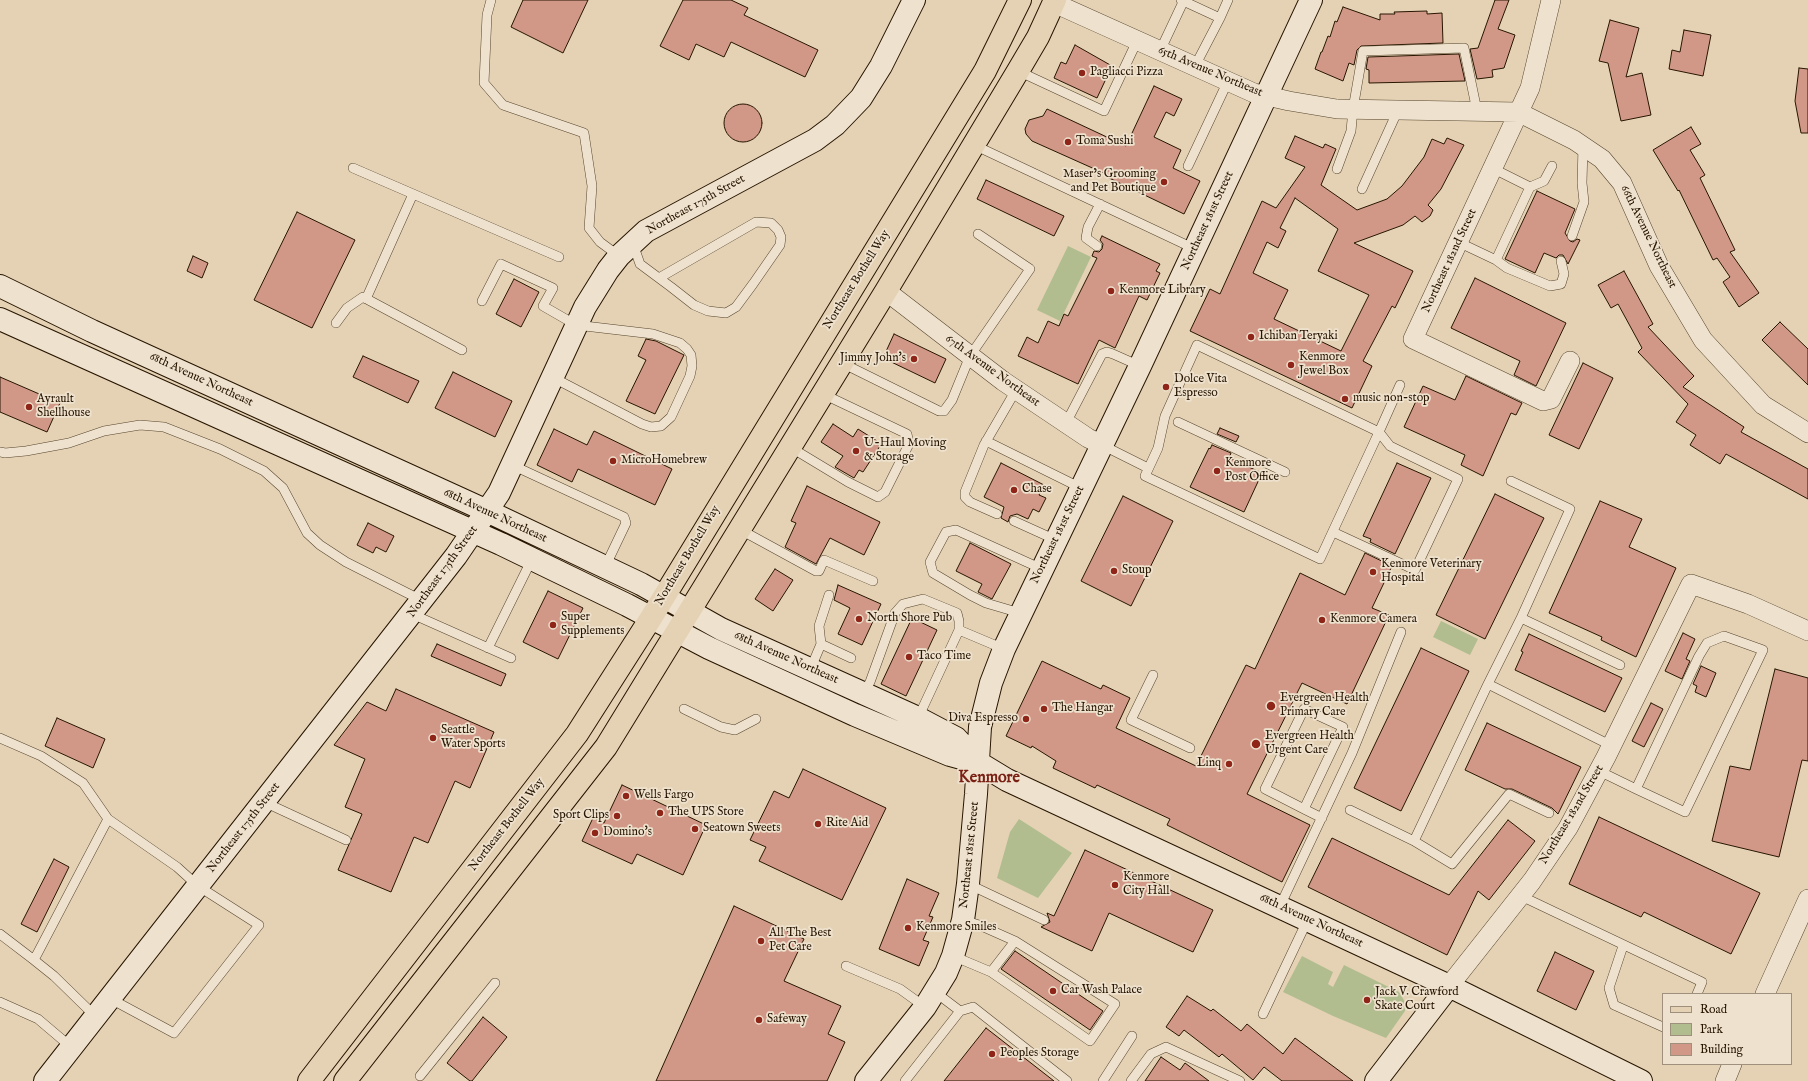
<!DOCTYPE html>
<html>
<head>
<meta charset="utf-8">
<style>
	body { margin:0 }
	#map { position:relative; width:1808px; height:1081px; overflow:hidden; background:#e5d2b4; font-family:"IM FELL English",serif }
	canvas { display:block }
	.legend { position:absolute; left:1662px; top:993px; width:130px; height:72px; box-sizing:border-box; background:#eee2ce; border:1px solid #9e907c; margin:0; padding:5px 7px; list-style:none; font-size:12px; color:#271500 }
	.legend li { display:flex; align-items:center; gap:8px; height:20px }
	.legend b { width:20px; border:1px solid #9e907c }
</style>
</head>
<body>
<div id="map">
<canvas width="1808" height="1081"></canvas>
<ul class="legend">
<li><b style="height:5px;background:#e5d2b4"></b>Road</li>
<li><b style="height:11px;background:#b2bd8f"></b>Park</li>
<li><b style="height:11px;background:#d19888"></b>Building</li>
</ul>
</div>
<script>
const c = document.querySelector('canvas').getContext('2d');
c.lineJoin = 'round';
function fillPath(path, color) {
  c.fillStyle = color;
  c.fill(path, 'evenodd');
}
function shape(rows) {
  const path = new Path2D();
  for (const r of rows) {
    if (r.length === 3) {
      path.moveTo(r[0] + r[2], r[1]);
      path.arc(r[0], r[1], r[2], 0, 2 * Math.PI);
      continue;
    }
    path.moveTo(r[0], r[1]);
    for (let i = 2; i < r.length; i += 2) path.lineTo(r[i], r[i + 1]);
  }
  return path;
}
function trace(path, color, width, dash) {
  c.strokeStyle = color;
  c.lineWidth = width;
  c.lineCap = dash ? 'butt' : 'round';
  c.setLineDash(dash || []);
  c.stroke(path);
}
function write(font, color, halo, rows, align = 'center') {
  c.font = font + ' "IM FELL English",serif';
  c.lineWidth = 3.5;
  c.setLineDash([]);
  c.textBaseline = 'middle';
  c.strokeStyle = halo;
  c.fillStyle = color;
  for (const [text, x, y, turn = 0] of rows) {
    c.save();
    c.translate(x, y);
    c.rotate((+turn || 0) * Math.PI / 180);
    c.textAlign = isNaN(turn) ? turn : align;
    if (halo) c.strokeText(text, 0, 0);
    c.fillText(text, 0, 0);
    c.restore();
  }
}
fillPath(shape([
	[1068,246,1091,257,1060,321,1037,310],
	[1441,621,1478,639,1470,655,1433,637],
	[1019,819,1072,853,1038,898,997,878,1010,832],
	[1302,956,1333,972,1328,984,1333,987,1344,965,1399,992,1405,1002,1405,1011,1386,1038,1333,1016,1283,992]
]), '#b2bd8f');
const building = shape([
	[523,0,588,0,563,53,511,27,523,0],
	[683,0,731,0,748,8,744,15,818,50,805,77,731,42,724,57,696,44,689,60,660,46,683,0],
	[1495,0,1509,0,1498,29,1515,35,1504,68,1492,70,1493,77,1477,79,1470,49,1478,48,1495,0],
	[1343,7,1380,20,1380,14,1395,14,1394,12,1427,11,1427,14,1442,13,1443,43,1361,46,1357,50,1354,65,1349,63,1343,81,1315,69,1321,52,1322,52,1328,36,1330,37,1335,21,1337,22,1343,7],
	[1610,20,1639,28,1626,77,1642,73,1651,115,1621,121,1608,63,1599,61,1610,20],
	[1684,30,1711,35,1703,76,1669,69,1672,50,1680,52,1684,30],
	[1075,45,1112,66,1097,98,1054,78,1061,62,1066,64,1075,45],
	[1459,54,1465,81,1369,83,1369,70,1366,69,1368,57,1459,54],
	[1799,68,1808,69,1808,133,1801,133,1795,101,1799,68],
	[1154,86,1182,99,1174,116,1166,112,1154,137,1181,150,1173,168,1200,181,1184,214,1107,177,1108,175,1032,141,1026,134,1025,129,1029,120,1043,116,1047,109,1126,146,1154,86],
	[743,123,19],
	[1691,127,1701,144,1690,150,1705,175,1700,178,1735,250,1730,252,1759,293,1739,307,1723,282,1730,277,1717,258,1713,260,1679,190,1678,191,1653,150,1691,127],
	[1295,136,1323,148,1325,144,1336,149,1321,185,1357,210,1387,199,1402,186,1424,157,1432,139,1444,144,1447,138,1464,145,1441,189,1428,205,1433,210,1430,216,1422,222,1415,216,1403,225,1354,243,1413,271,1395,308,1392,306,1363,361,1372,366,1352,408,1190,331,1210,289,1220,294,1262,201,1276,208,1305,167,1285,158,1295,136],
	[1295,198,1338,229,1318,271,1369,295,1341,351,1274,319,1288,290,1253,273,1267,242,1278,248,1286,231,1280,228,1295,198],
	[986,180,1064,216,1054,236,977,199,986,180],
	[1537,191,1575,209,1565,233,1570,241,1573,242,1577,239,1580,240,1568,264,1563,255,1559,255,1556,258,1544,253,1535,273,1505,259,1537,191],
	[297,212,355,240,312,328,254,300,297,212],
	[1102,236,1160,264,1156,271,1160,273,1147,300,1139,296,1115,348,1099,340,1078,384,1018,356,1027,337,1038,343,1048,321,1059,326,1064,314,1068,316,1097,258,1092,256,1094,251,1099,252,1102,249,1103,244,1100,240,1102,236],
	[193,256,208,263,202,278,187,271,193,256],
	[1624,271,1653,324,1648,327,1694,376,1683,387,1744,427,1741,432,1808,469,1808,499,1726,454,1720,464,1690,445,1696,435,1676,422,1688,404,1638,352,1642,348,1618,304,1611,308,1598,285,1624,271],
	[1475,278,1566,323,1536,386,1514,375,1520,361,1451,328,1475,278],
	[514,279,539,292,521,327,496,314,514,279],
	[1780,322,1808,349,1808,385,1762,340,1780,322],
	[894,334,946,359,935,383,883,358,894,334],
	[646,339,656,341,684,355,655,414,626,401,646,360,638,356,646,339],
	[363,356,419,381,408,403,353,377,363,356],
	[1583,363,1613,378,1579,449,1549,435,1583,363],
	[453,372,512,401,495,437,435,408,453,372],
	[1466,376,1522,403,1516,415,1511,413,1483,476,1461,465,1465,455,1404,427,1423,386,1455,400,1466,376],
	[0,377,60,403,47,432,0,412,0,377],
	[833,424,853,437,858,429,877,441,875,443,880,446,863,472,859,470,854,478,835,467,843,456,821,442,833,424],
	[1220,428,1239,436,1236,442,1217,434,1220,428],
	[554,429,587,445,594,431,672,469,655,505,578,469,572,482,537,465,554,429],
	[1212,445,1231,453,1229,458,1262,473,1244,512,1190,487,1209,448,1210,449,1212,445],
	[1001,463,1044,485,1039,495,1046,498,1039,512,1033,509,1028,519,1017,514,1010,516,1008,522,1001,518,1004,507,984,497,1001,463],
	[1397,463,1431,478,1395,554,1370,542,1371,539,1363,536,1397,463],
	[807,486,880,522,864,555,830,538,816,564,785,547,796,523,791,521,807,486],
	[1495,494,1544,518,1485,639,1436,615,1495,494],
	[1123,496,1173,521,1131,606,1081,581,1123,496],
	[1600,501,1642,519,1629,547,1676,568,1636,657,1601,640,1602,637,1549,613,1600,501],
	[368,523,394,536,386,552,376,547,373,553,357,545,368,523],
	[970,543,1011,564,992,599,978,592,982,584,956,571,970,543],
	[1365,553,1392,566,1372,608,1389,615,1347,704,1302,683,1247,794,1310,825,1282,882,1167,825,1170,819,1097,785,1095,788,1053,768,1056,761,1032,746,1031,748,1006,736,1042,661,1101,689,1103,685,1130,698,1116,728,1196,766,1246,665,1255,669,1300,573,1345,595,1365,553],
	[775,569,793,580,773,611,755,599,775,569],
	[838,585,881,604,862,645,838,634,850,608,834,600,838,585],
	[548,591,583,608,558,659,523,642,548,591],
	[912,618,937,630,906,696,881,684,912,618],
	[1683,633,1695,639,1686,659,1690,661,1682,679,1665,671,1683,633],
	[1529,634,1622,678,1605,712,1515,670,1523,652,1521,651,1529,634],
	[437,644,506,674,501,686,431,656,437,644],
	[1421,648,1469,671,1401,811,1354,788,1421,648],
	[1701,666,1716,673,1706,697,1695,692,1697,686,1693,684,1701,666],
	[1775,669,1808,678,1808,761,1802,760,1779,857,1712,841,1730,766,1750,770,1775,669],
	[396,689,494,732,470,788,455,781,428,843,414,837,391,892,338,870,362,814,345,807,365,759,334,745,367,702,386,711,396,689],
	[1651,703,1663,709,1644,747,1632,741,1651,703],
	[57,718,105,739,93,768,45,746,57,718],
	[1487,723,1581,767,1558,814,1552,808,1512,789,1505,789,1465,770,1487,723],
	[803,769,886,808,842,900,759,861,766,847,750,840,774,791,789,798,803,769],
	[622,785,706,825,683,875,637,854,632,864,582,841,593,818,604,823,622,785],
	[1599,817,1760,893,1731,954,1644,912,1641,917,1569,884,1599,817],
	[1508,820,1535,841,1489,900,1478,891,1447,955,1308,887,1332,838,1449,895,1508,820],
	[1085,850,1213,910,1193,952,1109,913,1092,951,1041,927,1050,922,1047,913,1054,916,1085,850],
	[54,859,69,867,37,932,21,924,54,859],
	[907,879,939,893,929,916,933,917,923,940,929,942,919,966,879,949,907,879],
	[734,906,804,939,784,981,841,1006,828,1034,845,1042,827,1081,656,1081,734,906],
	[1015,951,1103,1011,1090,1030,1001,969,1015,951],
	[1555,952,1594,971,1576,1010,1537,991,1555,952],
	[1187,996,1211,1011,1213,1009,1241,1031,1247,1024,1283,1054,1295,1038,1353,1081,1282,1081,1264,1067,1253,1080,1222,1054,1219,1057,1184,1030,1179,1036,1166,1027,1187,996],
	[483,1017,507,1037,472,1081,470,1081,447,1063,483,1017],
	[986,1028,1054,1081,944,1081,986,1028],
	[1161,1057,1180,1070,1185,1063,1209,1081,1145,1081,1161,1057]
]);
fillPath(building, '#d19888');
trace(building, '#271500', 1);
const lane = shape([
	[491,0,487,15,484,83,503,105,584,133,592,186,589,228,600,242,619,256],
	[1181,0,1220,18,1195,66],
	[1220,18,1228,0],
	[1160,51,1184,0],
	[1018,71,1104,111,1137,41],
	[974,145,1195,249],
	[1188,166,1228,81],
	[353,168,559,257],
	[1492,168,1530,187,1544,181,1552,166],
	[1337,169,1351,131,1353,109,1363,51,1464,48,1477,111],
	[1530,187,1496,260,1507,268,1550,286,1561,284,1564,274,1561,261],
	[1362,189,1398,110],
	[1572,236,1584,202,1582,183,1583,146],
	[1458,242,1496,260],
	[633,244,640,264,671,287,694,305,708,311,726,313,736,307,753,284,780,245,781,237,778,230,771,223,756,222,659,278],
	[1097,246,1086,238,1088,227,1100,204],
	[366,299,413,194],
	[482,301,501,264,553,288,543,306,576,325,653,334,680,343,687,349,691,355,692,366,690,376,671,417,661,426,651,427,642,424,552,377],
	[336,323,347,308,363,297,462,350],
	[1197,345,1379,432,1320,559,1145,476,1158,448,1165,416,1197,345],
	[842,363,939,411,944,411,952,400,970,356,1030,269,978,234],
	[1178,422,1285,472],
	[1066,423,1102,354,1107,352,1113,354,1140,366],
	[986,441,1081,488],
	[1102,445,1148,468],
	[790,447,848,482,878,497,885,492,909,444,907,434,823,394],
	[0,452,5,453,26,451,69,443,104,431,140,425,164,427,220,449,264,471,283,488,307,533,320,545,346,562,421,600],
	[512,465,624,517,626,523,605,567],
	[1511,481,1570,509,1521,618],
	[997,514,970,502,965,497,965,492,984,445,1016,390],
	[1014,521,1056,540],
	[739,529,816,571,819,571,824,560,873,581],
	[1333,532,1415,570,1458,479,1390,446,1379,432,1400,385],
	[1020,613,986,603,970,595,933,573,930,562,946,532,956,530,1042,569],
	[412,614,511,658],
	[959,630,1004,649],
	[821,644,851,658],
	[488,648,532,559],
	[810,670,821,644,819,626,829,595],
	[1153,675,1131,720,1190,748],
	[1488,684,1521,618,1620,665],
	[864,692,870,682,895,613,903,604,923,599,957,613,959,621,959,630,918,718],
	[684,709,721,727,735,730,756,719],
	[0,738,41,756,83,783,108,819,34,960,54,976,95,1016],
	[1599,771,1636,789,1685,812,1763,650,1724,636,1707,643,1699,656,1636,789],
	[264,802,346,840],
	[1304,809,1343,727,1304,709,1265,789,1304,809,1322,818],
	[1350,810,1414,841,1488,684,1612,746],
	[108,819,177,867,198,886,259,925,174,1033,109,998],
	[1414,841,1452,864,1509,794,1549,813],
	[968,884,1044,920],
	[1521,896,1702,982,1697,994],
	[1280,906,1352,753,1401,632],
	[0,934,34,960],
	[1623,946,1609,988,1614,1005,1663,1027],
	[953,956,991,972,1090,1041,1115,1004,1015,941,979,925,963,920],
	[846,966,900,989,925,1007],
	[991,972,1015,941],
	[935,992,960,1011],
	[0,1002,38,1019,71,1047],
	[1263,1014,1308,919],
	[420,1076,495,983],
	[905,1081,960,1011,973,1007,1067,1081],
	[1103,1081,1132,1036],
	[1131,1081,1151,1054,1166,1047,1240,1081]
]);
const street = shape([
	[1551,0,1530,88,1413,339,1543,401,1551,399,1570,361],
	[1054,3,1254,93,1289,101,1337,109,1518,112,1574,140,1602,159,1622,183,1659,266,1703,340,1763,405,1808,433],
	[886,291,1003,381,1088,438,1102,445],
	[1449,986,1532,881,1568,828,1606,757,1691,584,1748,604,1808,631],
	[1765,994,1808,899],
	[1725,1081,1732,1064]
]);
const secondary = shape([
	[0,286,92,331,487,511,641,584,721,629,918,718,956,738,979,763],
	[0,319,501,544,627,605,709,648,855,715,950,755,979,763,1007,780,1449,986,1641,1081],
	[45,1081,456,556,499,493,585,307,608,270,619,256,646,231,815,140,835,125,861,98,881,66,914,0],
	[866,1081,925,1007,946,973,953,956,963,920,968,884,976,794,980,727,991,683,1004,649,1140,366,1311,0],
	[1376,1081,1449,986]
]);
const primary = shape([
	[309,1081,577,734,651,618,985,71,1020,0],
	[345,1081,606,747,886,291,1018,71,1038,37,1055,0]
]);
trace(lane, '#56442d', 10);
trace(street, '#56442d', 20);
trace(secondary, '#271500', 24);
trace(primary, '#271500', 24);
trace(lane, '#eee2ce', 9);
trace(street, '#eee2ce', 19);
trace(secondary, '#eee2ce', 22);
trace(primary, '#e5d2b4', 22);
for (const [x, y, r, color] of [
	[1082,73,4,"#8f2418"],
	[1068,142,4,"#8f2418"],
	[1164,182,4,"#8f2418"],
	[1111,291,4,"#8f2418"],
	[1251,337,4,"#8f2418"],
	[914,359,4,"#8f2418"],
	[1291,365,4,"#8f2418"],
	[1166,387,4,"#8f2418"],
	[1345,399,4,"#8f2418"],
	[29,407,4,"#8f2418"],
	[856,451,4,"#8f2418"],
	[613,461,4,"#8f2418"],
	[1217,471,4,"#8f2418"],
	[1014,490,4,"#8f2418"],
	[1114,571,4,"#8f2418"],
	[1373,572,4,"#8f2418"],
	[859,619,4,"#8f2418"],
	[1322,620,4,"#8f2418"],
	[553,625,4,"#8f2418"],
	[909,657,4,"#8f2418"],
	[1271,706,5,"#8f2418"],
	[1044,709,4,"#8f2418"],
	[1026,719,4,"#8f2418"],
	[433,738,4,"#8f2418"],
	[1256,744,5,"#8f2418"],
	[1229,764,4,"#8f2418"],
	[626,796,4,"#8f2418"],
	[660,813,4,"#8f2418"],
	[617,816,4,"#8f2418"],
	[818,824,4,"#8f2418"],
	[695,829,4,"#8f2418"],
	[595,833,4,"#8f2418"],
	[1115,885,4,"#8f2418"],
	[908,928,4,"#8f2418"],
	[761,941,4,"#8f2418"],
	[1053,991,4,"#8f2418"],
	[1367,1000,4,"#8f2418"],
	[759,1020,4,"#8f2418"],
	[992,1054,4,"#8f2418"]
]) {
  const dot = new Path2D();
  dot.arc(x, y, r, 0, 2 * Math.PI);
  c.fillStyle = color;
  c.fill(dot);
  trace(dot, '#eee2ce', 1.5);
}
write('12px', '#271500', '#eee2ce', [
	["65th Avenue Northeast",1210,72,23],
	["Northeast 175th Street",696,205,-29],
	["Northeast 181st Street",1208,221,-65],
	["66th Avenue Northeast",1648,237,64],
	["Northeast 182nd Street",1450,261,-65],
	["Northeast Bothell Way",857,280,-58],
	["67th Avenue Northeast",992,371,36],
	["68th Avenue Northeast",201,380,25],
	["68th Avenue Northeast",495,516,25],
	["Northeast 181st Street",1058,535,-64],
	["Northeast Bothell Way",688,556,-59],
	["Northeast 175th Street",443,572,-54],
	["68th Avenue Northeast",786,658,24],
	["Northeast 182nd Street",1572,815,-59],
	["Northeast Bothell Way",507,825,-52],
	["Northeast 175th Street",244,828,-52],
	["Northeast 181st Street",970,855,-84],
	["68th Avenue Northeast",1311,921,25]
]);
write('12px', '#271500', '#eee2ce', [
	["Pagliacci Pizza",1090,73],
	["Toma Sushi",1076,142],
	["Maser’s Grooming",1156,175,"right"],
	["and Pet Boutique",1156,189,"right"],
	["Kenmore Library",1119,291],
	["Ichiban Teryaki",1259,337],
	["Kenmore",1299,358],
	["Jewel Box",1299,372],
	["Jimmy John's",906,359,"right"],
	["Dolce Vita",1174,380],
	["Espresso",1174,394],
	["music non-stop",1353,399],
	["Ayrault",37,400],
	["Shellhouse",37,414],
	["U-Haul Moving",864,444],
	["& Storage",864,458],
	["MicroHomebrew",621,461],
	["Kenmore",1225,464],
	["Post Office",1225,478],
	["Chase",1022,490],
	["Kenmore Veterinary",1381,565],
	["Hospital",1381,579],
	["Stoup",1122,571],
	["Super",561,618],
	["Supplements",561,632],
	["North Shore Pub",867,619],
	["Kenmore Camera",1330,620],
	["Taco Time",917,657],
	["Evergreen Health",1280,699],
	["Primary Care",1280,713],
	["The Hangar",1052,709],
	["Diva Espresso",1018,719,"right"],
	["Seattle",441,731],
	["Water Sports",441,745],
	["Evergreen Health",1265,737],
	["Urgent Care",1265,751],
	["Linq",1221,764,"right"],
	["Wells Fargo",634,796],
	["The UPS Store",668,813],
	["Sport Clips",609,816,"right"],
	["Rite Aid",826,824],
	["Seatown Sweets",703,829],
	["Domino's",603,833],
	["Kenmore",1123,878],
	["City Hall",1123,892],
	["Kenmore Smiles",916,928],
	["All The Best",769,934],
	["Pet Care",769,948],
	["Car Wash Palace",1061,991],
	["Jack V. Crawford",1375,993],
	["Skate Court",1375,1007],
	["Safeway",767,1020],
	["Peoples Storage",1000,1054]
], 'left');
write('bold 16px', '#7a1f14', '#eee2ce', [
	["Kenmore",989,779]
]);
</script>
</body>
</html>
